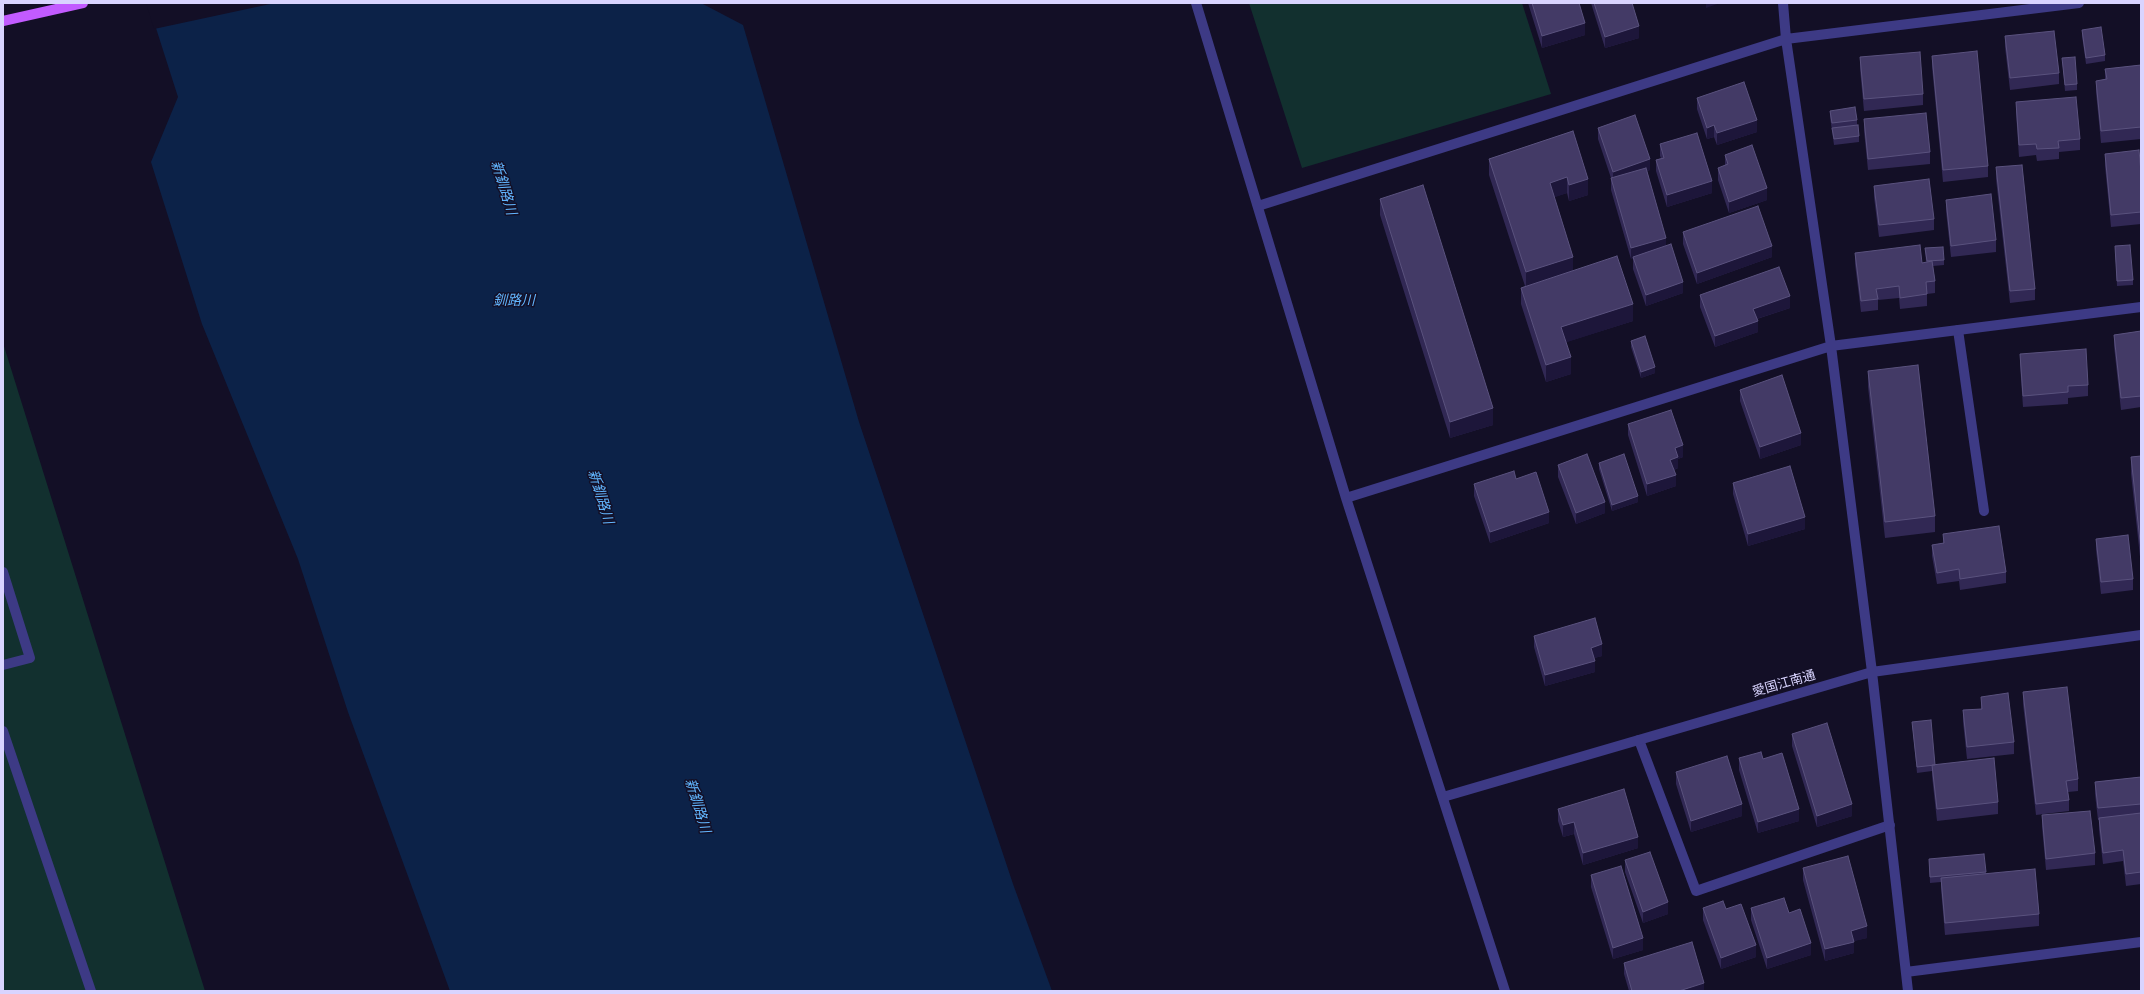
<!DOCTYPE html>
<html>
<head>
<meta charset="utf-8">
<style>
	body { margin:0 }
	#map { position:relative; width:2144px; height:994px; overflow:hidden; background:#130f26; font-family:"Varela Round",sans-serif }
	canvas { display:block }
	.frame { position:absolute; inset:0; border:4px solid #d9d4ff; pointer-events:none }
</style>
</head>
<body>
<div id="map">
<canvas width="2144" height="994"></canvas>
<div class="frame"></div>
</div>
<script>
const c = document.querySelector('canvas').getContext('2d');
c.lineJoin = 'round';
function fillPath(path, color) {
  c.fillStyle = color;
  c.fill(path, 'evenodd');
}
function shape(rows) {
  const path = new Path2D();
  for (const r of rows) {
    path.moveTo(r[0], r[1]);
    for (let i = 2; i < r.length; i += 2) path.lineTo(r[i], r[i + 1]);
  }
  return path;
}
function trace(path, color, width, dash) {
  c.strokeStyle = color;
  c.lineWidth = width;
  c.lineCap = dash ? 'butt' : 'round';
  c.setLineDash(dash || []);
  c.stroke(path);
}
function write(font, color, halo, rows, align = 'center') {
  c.font = font + ' "Varela Round","Noto Sans JP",sans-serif';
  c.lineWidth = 3;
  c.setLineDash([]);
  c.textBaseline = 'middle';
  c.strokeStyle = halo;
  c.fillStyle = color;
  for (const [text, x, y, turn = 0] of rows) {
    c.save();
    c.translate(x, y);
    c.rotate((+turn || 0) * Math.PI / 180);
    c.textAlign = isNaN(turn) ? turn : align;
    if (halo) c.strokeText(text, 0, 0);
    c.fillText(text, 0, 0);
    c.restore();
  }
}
fillPath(shape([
	[1249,3,1522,3,1551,94,1302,168],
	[3,343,205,991,3,991]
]), '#12302f');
fillPath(shape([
	[148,3,701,3,743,25,859,422,1013,884,1052,991,450,991,348,712,298,559,202,324,151,162,178,97]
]), '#0c2248');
fillPath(shape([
	[146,3,275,3,154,29]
]), '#130f26');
trace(shape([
	[1958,330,1984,511],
	[1639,740,1696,891,1890,825]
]), '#3d3a85', 10);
trace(shape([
	[1196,3,1346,498,1505,991],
	[1783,3,1786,39,1831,346,1872,672,1908,991],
	[1258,206,1786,39,2079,3],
	[1346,498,1831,346,2141,307],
	[3,572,30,658,3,665],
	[3,731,91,991],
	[1443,797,1872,672,2141,635],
	[1906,972,2141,942]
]), '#3d3a85', 10);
trace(shape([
	[3,21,83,3]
]), '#c25bff', 10);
fillPath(shape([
	[1528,3,1579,3,1585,35,1542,48],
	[1591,3,1632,3,1639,38,1605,48],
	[2082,30,2105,55,2105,61,2086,64,2082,36],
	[2005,36,2059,73,2059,84,2010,90,2005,47],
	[1932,56,1988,166,1988,177,1943,182,1932,67],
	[1860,57,1923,94,1923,105,1864,111,1860,69],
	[2062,58,2077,84,2077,90,2065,91],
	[2141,65,2141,139,2101,143,2096,92,2096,81,2105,79,2105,69],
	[1697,98,1757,132,1717,145,1714,137,1707,139,1697,109],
	[2016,102,2080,139,2080,150,2059,152,2059,159,2037,161,2036,155,2019,157,2016,113],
	[1830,111,1857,120,1857,125,1859,136,1859,142,1834,145,1830,117],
	[1864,119,1930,152,1930,164,1868,170,1864,131],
	[1598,128,1650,170,1647,171,1666,246,1683,293,1646,306,1633,269,1633,259,1631,259,1611,190,1611,178,1598,139],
	[1573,131,1588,195,1569,201,1567,193,1554,197,1573,270,1633,321,1566,342,1571,374,1546,382,1521,304,1521,288,1525,286,1489,175,1489,159],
	[1660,144,1712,193,1667,207,1656,171,1656,160,1661,158,1660,156],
	[2105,154,2141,172,2141,224,2111,227,2105,166],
	[1725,155,1767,200,1729,213,1718,180,1718,168,1725,166],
	[1996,167,2035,289,2035,300,2010,303,1996,179],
	[1874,186,1934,219,1934,230,1879,237,1874,197],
	[1380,199,1493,425,1450,438,1380,215],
	[1946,200,1996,240,1996,252,1951,257,1946,211],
	[1683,232,1772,257,1697,284,1683,244],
	[2115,246,2133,280,2133,285,2117,286],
	[1925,248,1944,260,1944,265,1933,266,1935,281,1935,293,1927,294,1927,306,1900,309,1899,298,1878,300,1878,310,1861,312,1855,264,1855,253,1922,263,1926,262],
	[1700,295,1790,308,1757,319,1758,332,1715,347,1700,307],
	[2141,331,2141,407,2121,410,2114,346,2114,335],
	[1631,341,1655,373,1641,378,1631,347],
	[2020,354,2088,385,2088,396,2068,398,2068,404,2023,407,2020,365],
	[1868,371,1935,516,1935,532,1885,538,1868,387],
	[1740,390,1801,445,1760,459,1740,401],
	[1628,424,1683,457,1678,459,1678,468,1674,470,1676,486,1647,496,1628,435],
	[2141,456,2141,566,2131,474,2131,457],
	[1599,463,1638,502,1612,511,1599,469],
	[1558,465,1605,513,1576,524,1558,477],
	[1516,479,1549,523,1490,543,1474,496,1474,484],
	[1733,483,1805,529,1748,546,1733,494],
	[1943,534,2006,572,2006,583,1960,590,1959,581,1937,584,1932,556,1932,545,1943,543],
	[2096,539,2133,579,2133,590,2101,594,2096,550],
	[1534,636,1602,656,1594,658,1595,672,1545,686,1534,647],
	[2023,692,2078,779,2078,791,2068,792,2069,800,2069,811,2036,815,2023,704],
	[1981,697,2014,742,2014,754,1967,759,1963,722,1963,710,1981,709],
	[1912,722,1935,765,1998,802,1998,814,1937,821,1932,776,1932,771,1917,773],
	[1792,734,1852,816,1817,827,1792,746],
	[1739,758,1763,759,1799,821,1758,833,1739,770],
	[1676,772,1742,816,1691,832,1676,784],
	[2141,777,2141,884,2126,886,2123,861,2103,864,2099,830,2099,820,2098,820,2095,794,2095,782],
	[1558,809,1638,848,1583,865,1574,834,1563,837,1558,821],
	[2042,815,2095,853,2095,865,2046,870,2042,827],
	[1929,859,1986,872,1986,873,2039,914,2039,926,1945,935,1941,889,1941,882,1930,883],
	[1625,860,1668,914,1643,923,1625,872],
	[1803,868,1867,938,1853,941,1854,953,1825,961,1803,880],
	[1591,875,1643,950,1613,959,1591,887],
	[1703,908,1726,909,1756,957,1721,969,1703,920],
	[1751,908,1789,913,1811,955,1767,969,1751,920],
	[1624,963,1704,991,1629,991,1624,974]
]), '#312854');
fillPath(shape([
	[1706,3,1720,3,1706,8],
	[1585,23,1585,35,1542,48,1542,36],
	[1639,26,1639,38,1605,48,1605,37],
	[1757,120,1757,132,1717,145,1717,133],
	[1714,125,1714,137,1707,139,1707,128],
	[1650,159,1650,170,1613,183,1613,172],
	[1567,177,1567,193,1550,199,1550,183],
	[1588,179,1588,195,1569,201,1569,185],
	[1712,181,1712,193,1667,207,1667,195],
	[1767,188,1767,200,1729,213,1729,202],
	[1666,238,1666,249,1633,257,1633,259,1631,259,1631,248],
	[1772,246,1772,257,1697,284,1697,273],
	[1573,257,1573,273,1526,289,1526,272],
	[1683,282,1683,293,1646,306,1646,295],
	[1790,296,1790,308,1753,320,1753,309],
	[1633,304,1633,321,1561,344,1561,327],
	[1758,321,1758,332,1715,347,1715,336],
	[1571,357,1571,374,1546,382,1546,365],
	[1655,367,1655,373,1641,378,1641,372],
	[1493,408,1493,425,1450,438,1450,422],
	[1801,433,1801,445,1760,459,1760,447],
	[1683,445,1683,457,1678,459,1678,468,1670,471,1670,460,1675,448],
	[1676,475,1676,486,1647,496,1647,484],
	[1638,496,1638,502,1612,511,1612,505],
	[1605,502,1605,513,1576,524,1576,513],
	[1549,512,1549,523,1490,543,1490,532],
	[1805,517,1805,529,1748,546,1748,534],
	[1602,644,1602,656,1591,659,1591,648],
	[1595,661,1595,672,1545,686,1545,675],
	[1742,804,1742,816,1691,832,1691,821],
	[1852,804,1852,816,1817,827,1817,816],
	[1799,809,1799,821,1758,833,1758,822],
	[1574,822,1574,834,1563,837,1563,825],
	[1638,837,1638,848,1583,865,1583,853],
	[1668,902,1668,914,1643,923,1643,912],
	[1867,926,1867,938,1851,942,1851,931],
	[1643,938,1643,950,1613,959,1613,948],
	[1854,942,1854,953,1825,961,1825,949],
	[1811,943,1811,955,1767,969,1767,958],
	[1756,945,1756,957,1721,969,1721,958],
	[1704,983,1704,991,1679,991]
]), '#1d163a');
const building = shape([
	[1532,3,1579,3,1585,23,1542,36,1532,3],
	[1594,3,1632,3,1639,26,1605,37,1594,3],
	[2101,27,2105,55,2086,58,2082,30,2101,27],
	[2054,31,2059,73,2010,78,2005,36,2054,31],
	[1977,51,1988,166,1943,170,1932,56,1977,51],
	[1920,52,1923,94,1864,99,1860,57,1920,52],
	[2075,57,2077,84,2065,85,2062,58,2075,57],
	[2141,65,2141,127,2101,131,2096,81,2107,79,2105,69,2141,65],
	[1744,82,1757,120,1717,133,1714,125,1707,128,1697,98,1744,82],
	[2076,97,2080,139,2058,141,2059,148,2037,149,2036,144,2019,145,2016,102,2076,97],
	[1855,107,1857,120,1832,123,1830,111,1855,107],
	[1926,113,1930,152,1868,159,1864,119,1926,113],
	[1635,115,1650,159,1613,172,1598,128,1635,115],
	[1858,125,1859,136,1834,139,1832,128,1858,125],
	[1573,131,1588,179,1569,185,1567,177,1550,183,1573,257,1526,272,1489,159,1573,131],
	[1697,133,1712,181,1667,195,1656,160,1664,158,1660,144,1697,133],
	[1752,145,1767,188,1729,202,1718,168,1728,164,1725,155,1752,145],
	[2139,150,2141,172,2141,212,2111,215,2105,154,2139,150],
	[2022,165,2035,289,2010,291,1996,167,2022,165],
	[1646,168,1666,238,1631,248,1611,178,1646,168],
	[1929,179,1934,219,1879,225,1874,186,1929,179],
	[1423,185,1493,408,1450,422,1380,199,1423,185],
	[1991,194,1996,240,1951,246,1946,200,1991,194],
	[1758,206,1772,246,1697,273,1683,232,1758,206],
	[1671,244,1683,282,1646,295,1633,257,1671,244],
	[1920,245,1922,263,1932,261,1935,281,1926,282,1927,294,1900,298,1899,286,1876,289,1878,299,1861,301,1855,253,1920,245],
	[2130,245,2133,280,2117,281,2115,246,2130,245],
	[1943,247,1944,260,1927,261,1925,248,1943,247],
	[1617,256,1633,304,1561,327,1571,357,1546,365,1521,288,1617,256],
	[1779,267,1790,296,1753,309,1758,321,1715,336,1700,295,1779,267],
	[2141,331,2141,396,2121,398,2114,335,2141,331],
	[1645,336,1655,367,1641,372,1631,341,1645,336],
	[2086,349,2088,385,2068,386,2068,392,2023,396,2020,354,2086,349],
	[1918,365,1935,516,1885,522,1868,371,1918,365],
	[1782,375,1801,433,1760,447,1740,390,1782,375],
	[1671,410,1683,445,1675,448,1678,457,1670,460,1676,475,1647,484,1628,424,1671,410],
	[1587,454,1605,502,1576,513,1558,465,1587,454],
	[1624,454,1638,496,1612,505,1599,463,1624,454],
	[2141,456,2141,550,2131,457,2141,456],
	[1790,466,1805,517,1748,534,1733,483,1790,466],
	[1514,471,1516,479,1536,472,1549,512,1490,532,1474,484,1514,471],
	[1999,526,2006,572,1960,579,1959,569,1937,573,1932,545,1944,543,1943,534,1999,526],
	[2128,535,2133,579,2101,582,2096,539,2128,535],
	[1595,618,1602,644,1591,648,1595,661,1545,675,1534,636,1595,618],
	[2067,687,2078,779,2066,781,2069,800,2036,804,2023,692,2067,687],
	[2008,693,2014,742,1967,747,1963,710,1982,709,1981,697,2008,693],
	[1931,720,1935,765,1917,767,1912,722,1931,720],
	[1827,723,1852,804,1817,816,1792,734,1827,723],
	[1761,752,1763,759,1782,753,1799,809,1758,822,1739,758,1761,752],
	[1727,756,1742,804,1691,821,1676,772,1727,756],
	[1994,758,1998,802,1937,809,1932,765,1994,758],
	[2141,777,2141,804,2098,808,2095,782,2141,777],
	[1624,789,1638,837,1583,853,1574,822,1563,825,1558,809,1624,789],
	[2090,811,2095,853,2046,859,2042,815,2090,811],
	[2141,813,2141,872,2126,874,2123,850,2103,853,2099,818,2141,813],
	[1650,852,1668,902,1643,912,1625,860,1650,852],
	[1984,854,1986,872,1930,877,1929,859,1984,854],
	[1848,856,1867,926,1851,931,1854,942,1825,949,1803,868,1848,856],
	[1621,866,1643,938,1613,948,1591,875,1621,866],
	[2035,869,2039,914,1945,923,1941,878,2035,869],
	[1784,898,1789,913,1800,909,1811,943,1767,958,1751,908,1784,898],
	[1723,901,1726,909,1741,904,1756,945,1721,958,1703,908,1723,901],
	[1692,942,1704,983,1679,991,1632,991,1624,963,1692,942]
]);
fillPath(building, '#433a66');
trace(building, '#5a527e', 1);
write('13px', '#d9d4ff', '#130f26', [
	["愛国江南通",1784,684,-16]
]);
write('italic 14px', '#62b6ff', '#130f26', [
	["新釧路川",503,188,73],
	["釧路川",514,301],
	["新釧路川",600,497,73],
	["新釧路川",697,806,73]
]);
</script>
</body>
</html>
